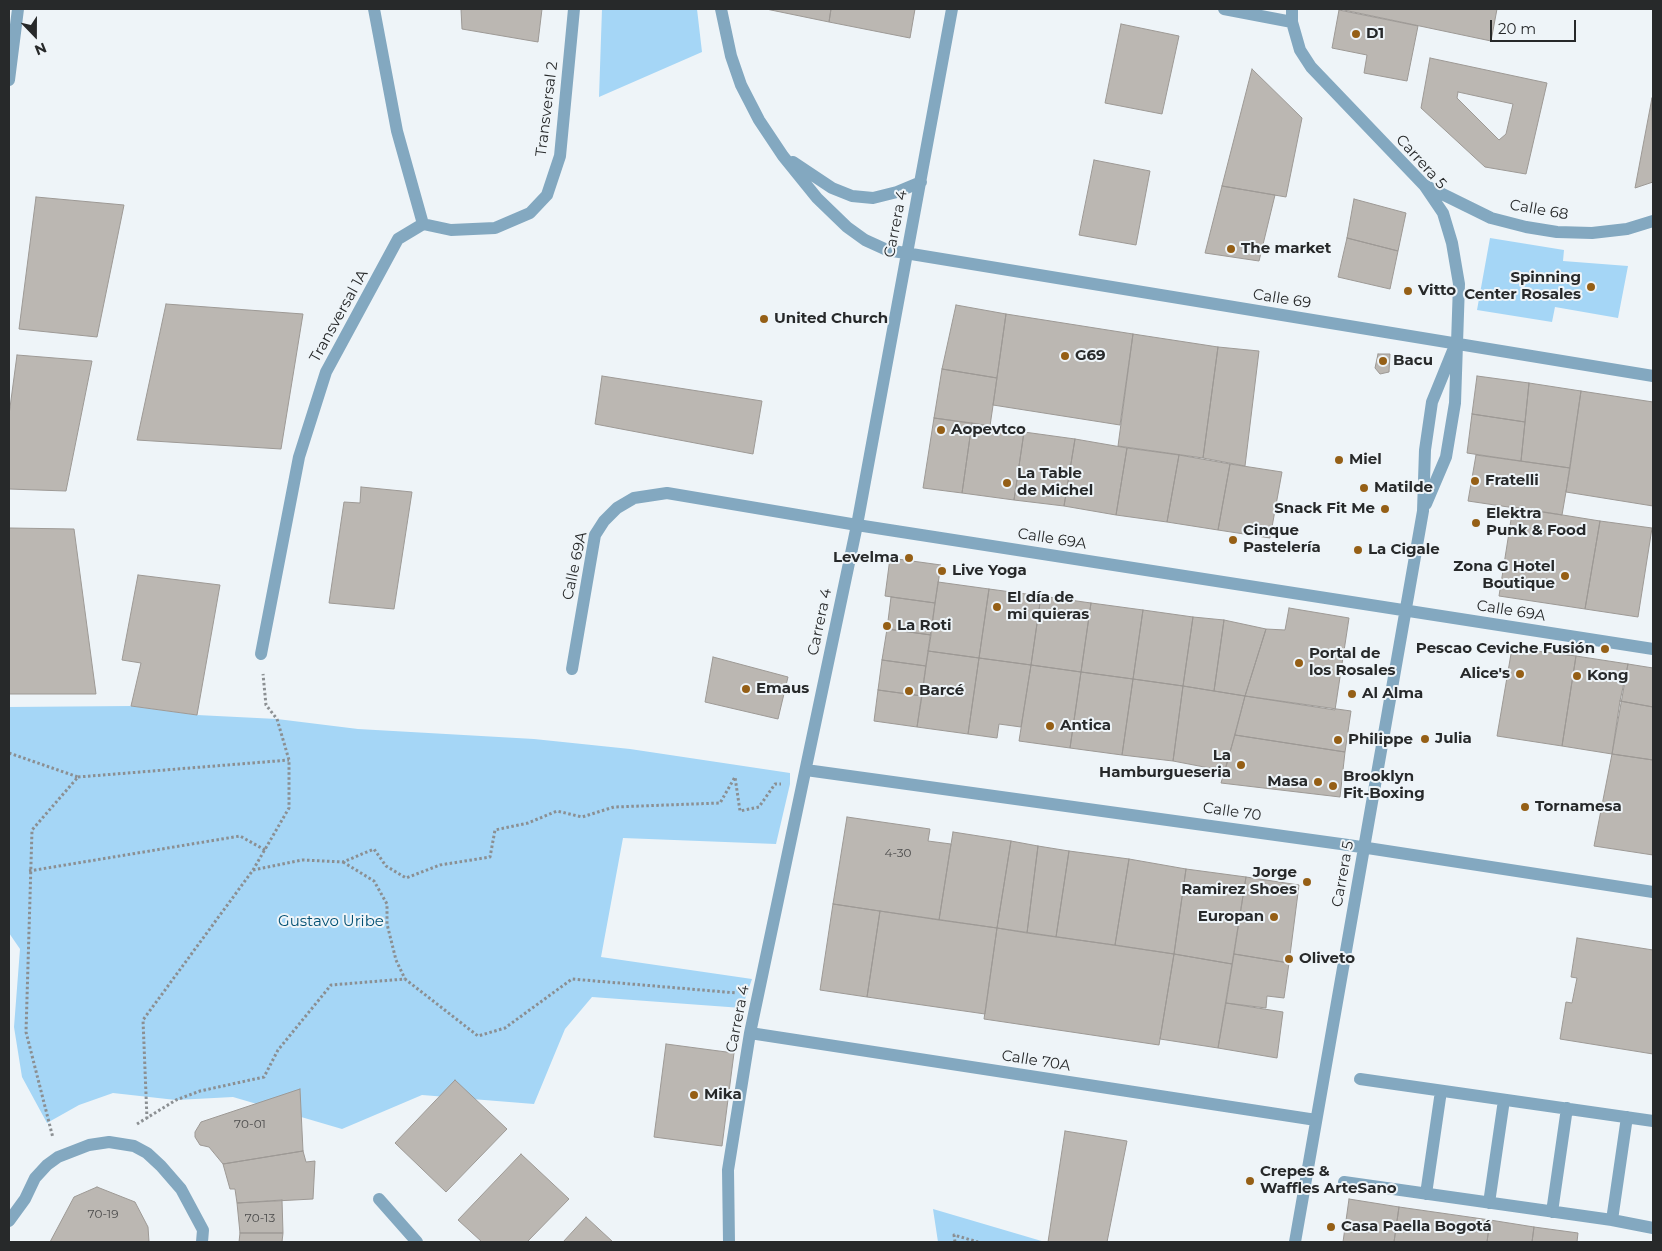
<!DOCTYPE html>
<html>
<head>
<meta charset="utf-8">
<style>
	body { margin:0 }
	#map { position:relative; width:1662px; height:1251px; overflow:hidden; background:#eef4f8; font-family:Montserrat,sans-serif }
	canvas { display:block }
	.frame { position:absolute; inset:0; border:10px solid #27292a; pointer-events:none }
	.north { position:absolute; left:10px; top:10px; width:50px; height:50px; -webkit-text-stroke:4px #eef4f8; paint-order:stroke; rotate:158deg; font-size:14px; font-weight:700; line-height:20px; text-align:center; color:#27292a }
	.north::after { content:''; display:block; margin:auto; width:18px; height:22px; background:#27292a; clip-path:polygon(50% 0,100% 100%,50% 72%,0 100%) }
	.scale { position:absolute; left:1490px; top:20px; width:86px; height:22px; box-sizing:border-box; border:2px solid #27292a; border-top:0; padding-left:6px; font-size:15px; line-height:18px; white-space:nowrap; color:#27292a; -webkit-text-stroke:4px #eef4f8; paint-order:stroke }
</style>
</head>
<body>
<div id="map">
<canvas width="1662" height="1251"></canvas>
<div class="frame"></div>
<div class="north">N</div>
<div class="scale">20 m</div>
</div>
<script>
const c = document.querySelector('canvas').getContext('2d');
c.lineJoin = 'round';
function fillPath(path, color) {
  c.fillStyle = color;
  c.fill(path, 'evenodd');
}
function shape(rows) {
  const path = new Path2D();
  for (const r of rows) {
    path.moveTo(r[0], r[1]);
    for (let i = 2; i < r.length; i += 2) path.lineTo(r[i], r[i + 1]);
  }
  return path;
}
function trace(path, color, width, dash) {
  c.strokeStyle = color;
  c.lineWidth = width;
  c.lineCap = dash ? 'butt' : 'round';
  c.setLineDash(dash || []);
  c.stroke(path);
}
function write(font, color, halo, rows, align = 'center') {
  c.font = font + ' Montserrat,sans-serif';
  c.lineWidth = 4;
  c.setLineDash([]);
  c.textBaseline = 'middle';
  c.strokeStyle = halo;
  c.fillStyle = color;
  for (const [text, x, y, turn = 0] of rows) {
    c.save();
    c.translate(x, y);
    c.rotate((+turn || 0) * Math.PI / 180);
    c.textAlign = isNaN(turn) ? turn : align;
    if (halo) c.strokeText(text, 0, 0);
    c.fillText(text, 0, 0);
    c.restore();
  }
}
fillPath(shape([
	[602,9,697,9,702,52,599,97],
	[1490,238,1564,250,1563,261,1628,266,1618,318,1555,307,1552,322,1477,310],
	[131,706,197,715,277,719,358,729,534,739,630,749,790,773,790,784,776,844,623,838,601,957,752,979,742,1008,592,997,565,1029,534,1104,422,1095,342,1129,233,1097,176,1100,113,1093,79,1105,47,1123,22,1077,14,1027,20,949,9,933,9,707],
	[933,1209,1045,1242,938,1242]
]), '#a5d6f6');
const building = shape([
	[461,9,542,9,538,42,462,29,461,9],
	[766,9,831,9,829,22,766,9],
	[831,9,915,9,910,38,829,22,831,9],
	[1339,9,1497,9,1491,41,1339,9],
	[1339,10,1418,26,1407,81,1364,73,1367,55,1332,48,1339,10],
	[1121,24,1179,36,1162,114,1105,103,1121,24],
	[1430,58,1547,83,1526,174,1485,167,1421,108,1430,58],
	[1458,92,1513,104,1506,134,1499,140,1457,98,1458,92],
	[1252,69,1302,118,1286,197,1222,186,1252,69],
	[1652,98,1653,182,1635,188,1652,98],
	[1094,160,1150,171,1136,245,1079,235,1094,160],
	[1222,186,1275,195,1259,261,1205,253,1222,186],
	[36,197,124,205,97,337,19,329,36,197],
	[1354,199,1406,213,1398,251,1347,238,1354,199],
	[1347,238,1398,251,1390,289,1338,277,1347,238],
	[166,304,303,314,281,449,137,440,166,304],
	[956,305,1006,314,997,378,942,369,956,305],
	[1006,314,1133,334,1120,425,993,405,1006,314],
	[1133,334,1218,347,1203,458,1118,446,1133,334],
	[1218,347,1259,351,1245,466,1203,458,1218,347],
	[1378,354,1390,354,1389,372,1380,374,1375,368,1378,354],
	[17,355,92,361,66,491,9,489,9,415,17,355],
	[942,369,997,378,990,426,934,418,942,369],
	[602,376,762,401,753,454,595,424,602,376],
	[1477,376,1529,383,1525,422,1472,414,1477,376],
	[1529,383,1581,391,1570,468,1521,461,1529,383],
	[1581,391,1653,402,1653,506,1566,492,1581,391],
	[1472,414,1525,422,1521,461,1467,453,1472,414],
	[934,418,972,423,962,493,923,488,934,418],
	[972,423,1024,432,1014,500,962,493,972,423],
	[1024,432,1075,439,1064,506,1014,500,1024,432],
	[1075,439,1127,448,1116,515,1064,506,1075,439],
	[1127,448,1179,455,1167,522,1116,515,1127,448],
	[1179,455,1230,464,1218,530,1167,522,1179,455],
	[1476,455,1570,468,1562,515,1468,501,1476,455],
	[1230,464,1282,472,1270,538,1218,530,1230,464],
	[361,487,412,492,394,609,329,603,344,502,360,503,361,487],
	[1513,507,1600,521,1585,609,1499,596,1513,507],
	[1600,521,1652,528,1638,617,1585,609,1600,521],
	[9,528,74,529,96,694,9,694,9,528],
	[890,558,941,565,935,603,885,596,890,558],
	[138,575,220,585,197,715,131,706,141,663,122,660,138,575],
	[938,582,989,589,979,658,928,651,938,582],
	[989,589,1041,596,1031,665,979,658,989,589],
	[1041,596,1091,603,1081,672,1031,665,1041,596],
	[891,597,935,603,931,635,887,629,891,597],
	[1091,603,1143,610,1133,679,1081,672,1091,603],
	[1289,608,1349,618,1335,710,1245,696,1266,629,1285,630,1289,608],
	[1143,610,1193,617,1183,686,1133,679,1143,610],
	[1193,617,1224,620,1214,691,1183,686,1193,617],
	[1224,620,1266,629,1245,696,1214,691,1224,620],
	[887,629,931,635,926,666,882,660,887,629],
	[1512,648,1576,656,1562,746,1497,736,1512,648],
	[928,651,979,658,968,734,917,727,928,651],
	[1576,656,1628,664,1612,754,1562,746,1576,656],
	[713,657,788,677,778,719,705,702,713,657],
	[979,658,1031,665,1021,727,999,724,997,738,968,734,979,658],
	[882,660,926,666,922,696,878,690,882,660],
	[1628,664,1653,668,1653,707,1620,701,1628,664],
	[1031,665,1081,672,1070,748,1019,741,1031,665],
	[1081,672,1133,679,1122,755,1070,748,1081,672],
	[1133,679,1183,686,1173,761,1122,755,1133,679],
	[1183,686,1245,696,1225,771,1173,761,1183,686],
	[878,690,922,696,917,727,874,721,878,690],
	[1245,696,1351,711,1345,752,1235,735,1245,696],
	[1620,701,1653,707,1653,760,1612,754,1620,701],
	[1235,735,1345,752,1340,797,1221,783,1235,735],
	[1612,754,1653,760,1653,855,1594,846,1612,754],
	[847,817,930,829,928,841,951,844,939,920,833,904,847,817],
	[953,832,1011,841,997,928,939,920,953,832],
	[1011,841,1038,846,1027,933,997,928,1011,841],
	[1038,846,1069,851,1056,937,1027,933,1038,846],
	[1069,851,1129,859,1115,945,1056,937,1069,851],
	[1129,859,1186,869,1174,954,1115,945,1129,859],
	[1186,869,1246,877,1232,964,1174,954,1186,869],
	[1246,877,1299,885,1289,963,1234,954,1246,877],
	[833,904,880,911,867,997,820,990,833,904],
	[880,911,997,928,985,1014,867,997,880,911],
	[997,928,1174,954,1159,1045,984,1019,997,928],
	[1577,938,1653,950,1653,1054,1560,1039,1566,1002,1572,1003,1577,978,1571,977,1577,938],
	[1174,954,1232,964,1218,1048,1160,1039,1174,954],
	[1234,954,1289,963,1284,998,1267,996,1266,1008,1226,1003,1234,954],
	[1226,1003,1283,1012,1277,1058,1218,1048,1226,1003],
	[666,1044,734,1053,722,1146,654,1137,666,1044],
	[455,1080,507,1129,446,1192,395,1143,455,1080],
	[300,1089,303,1151,223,1164,209,1147,200,1145,195,1137,195,1132,201,1122,300,1089],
	[1065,1131,1127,1141,1107,1242,1048,1242,1065,1131],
	[303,1151,306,1162,315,1161,313,1199,237,1203,235,1189,230,1189,223,1164,303,1151],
	[521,1154,569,1199,527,1242,482,1242,458,1220,521,1154],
	[97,1187,135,1202,148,1227,149,1242,50,1242,74,1197,97,1187],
	[1349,1199,1399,1207,1394,1242,1343,1242,1349,1199],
	[282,1200,283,1233,240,1233,237,1203,282,1200],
	[1399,1207,1490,1220,1487,1242,1394,1242,1399,1207],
	[586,1217,613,1242,563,1242,586,1217],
	[1490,1220,1534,1227,1532,1242,1487,1242,1490,1220],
	[1534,1227,1578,1233,1577,1242,1532,1242,1534,1227],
	[240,1233,283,1233,282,1242,239,1242,240,1233]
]);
fillPath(building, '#bbb7b2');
trace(building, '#9d9995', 1);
trace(shape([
	[9,753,78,777,32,830,26,1032,53,1138],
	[78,777,289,760],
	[343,862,374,881,387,904,387,924,396,960,405,979],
	[253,870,302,860,343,862,374,849,386,866,406,878,440,865,490,857,495,830,528,823,557,811,582,817,614,807,720,803,735,777,740,811,759,807,775,784,781,784],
	[29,871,240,836,265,850],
	[147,1119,143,1020,253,870,289,808,289,760,277,719,266,705,263,674],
	[137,1124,176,1100,200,1091,264,1077,278,1050,331,985,405,979,478,1036,505,1028,572,979,737,993],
	[955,1242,954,1235,978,1242]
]), '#8b8f92', 3, [2.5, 2.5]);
trace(shape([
	[374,9,397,131,423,224],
	[721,9,731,56,741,85,759,120,783,156,817,198,847,227,865,240,887,250,1653,376],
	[1224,9,1292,22],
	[1292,9,1292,22,1300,50,1311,67,1424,185,1443,213,1452,243,1459,284,1455,403,1446,457,1426,504],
	[9,80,18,9],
	[793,162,832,188,852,196,873,198,897,192,921,182],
	[1424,185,1491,218,1526,227,1557,232,1592,233,1627,229,1653,221],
	[423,224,451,230,495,228,530,213,547,195,560,156,574,9],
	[261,654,299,457,326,372,398,239,423,224],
	[572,669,595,535,604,521,617,508,634,498,667,493,857,525,1653,649],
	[806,770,1348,845,1653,892],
	[750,1033,1316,1120],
	[1360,1079,1653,1121],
	[1344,1182,1612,1220,1653,1228],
	[1426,1194,1441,1091],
	[379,1199,417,1242],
	[1489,1203,1504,1100],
	[1552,1212,1567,1108],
	[1612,1220,1627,1117],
	[9,1221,25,1199,35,1178,47,1165,58,1157,89,1145,109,1142,134,1146,147,1153,161,1166,181,1189,203,1230,202,1242],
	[729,1242,728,1170,750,1033,857,525,952,9],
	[1295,1242,1423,511,1425,450,1432,402,1456,343]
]), '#83a8c0', 12);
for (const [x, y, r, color] of [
	[1356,34,5,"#955f16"],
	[1231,249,5,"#955f16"],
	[1591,287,5,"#955f16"],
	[1408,291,5,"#955f16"],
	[764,319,5,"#955f16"],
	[1065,356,5,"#955f16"],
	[1383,361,5,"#955f16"],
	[941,430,5,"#955f16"],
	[1339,460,5,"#955f16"],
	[1475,481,5,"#955f16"],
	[1007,483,5,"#955f16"],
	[1364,488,5,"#955f16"],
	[1385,509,5,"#955f16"],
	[1476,523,5,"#955f16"],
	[1233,540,5,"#955f16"],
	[1358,550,5,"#955f16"],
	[909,558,5,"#955f16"],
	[942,571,5,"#955f16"],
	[1565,576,5,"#955f16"],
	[997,607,5,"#955f16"],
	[887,626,5,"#955f16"],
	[1605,649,5,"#955f16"],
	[1299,663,5,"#955f16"],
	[1520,674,5,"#955f16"],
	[1577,676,5,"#955f16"],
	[746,689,5,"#955f16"],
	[909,691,5,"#955f16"],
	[1352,694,5,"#955f16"],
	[1050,726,5,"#955f16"],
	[1425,739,5,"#955f16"],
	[1338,740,5,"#955f16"],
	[1241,765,5,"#955f16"],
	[1318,782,5,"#955f16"],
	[1333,786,5,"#955f16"],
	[1525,807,5,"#955f16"],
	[1307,882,5,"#955f16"],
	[1274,917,5,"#955f16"],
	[1289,959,5,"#955f16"],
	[694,1095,5,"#955f16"],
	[1250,1181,5,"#955f16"],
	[1331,1227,5,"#955f16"]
]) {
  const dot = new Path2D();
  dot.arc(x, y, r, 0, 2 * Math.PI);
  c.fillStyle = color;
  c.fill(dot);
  trace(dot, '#eef4f8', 2);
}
write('12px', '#4c4c4c', null, [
	["4-30",898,853],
	["70-01",250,1124],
	["70-19",103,1214],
	["70-13",260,1218]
]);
write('bold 15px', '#27292a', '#eef4f8', [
	["D1",1366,34],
	["The market",1241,249],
	["Spinning",1581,278,"right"],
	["Center Rosales",1581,295,"right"],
	["Vitto",1418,291],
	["United Church",774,319],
	["G69",1075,356],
	["Bacu",1393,361],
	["Aopevtco",951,430],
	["Miel",1349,460],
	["La Table",1017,474],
	["de Michel",1017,491],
	["Fratelli",1485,481],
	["Matilde",1374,488],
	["Snack Fit Me",1375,509,"right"],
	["Elektra",1486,514],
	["Punk & Food",1486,531],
	["Cinque",1243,531],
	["Pastelería",1243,548],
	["La Cigale",1368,550],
	["Levelma",899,558,"right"],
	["Zona G Hotel",1555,567,"right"],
	["Boutique",1555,584,"right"],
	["Live Yoga",952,571],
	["El día de",1007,598],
	["mi quieras",1007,615],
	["La Roti",897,626],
	["Pescao Ceviche Fusión",1595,649,"right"],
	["Portal de",1309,654],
	["los Rosales",1309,671],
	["Alice's",1510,674,"right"],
	["Kong",1587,676],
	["Emaus",756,689],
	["Barcé",919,691],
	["Al Alma",1362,694],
	["Antica",1060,726],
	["Julia",1435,739],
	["Philippe",1348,740],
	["La",1231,756,"right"],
	["Hamburgueseria",1231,773,"right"],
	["Brooklyn",1343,777],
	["Fit-Boxing",1343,794],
	["Masa",1308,782,"right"],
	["Tornamesa",1535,807],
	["Jorge",1297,873,"right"],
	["Ramirez Shoes",1297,890,"right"],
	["Europan",1264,917,"right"],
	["Oliveto",1299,959],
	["Mika",704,1095],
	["Crepes &",1260,1172],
	["Waffles ArteSano",1260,1189],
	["Casa Paella Bogotá",1341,1227]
], 'left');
write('15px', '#27292a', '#eef4f8', [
	["Transversal 2",547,109,-83],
	["Carrera 5",1421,162,48],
	["Calle 68",1539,210,10],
	["Carrera 4",896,224,-79],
	["Calle 69",1282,299,9],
	["Transversal 1A",339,316,-61],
	["Calle 69A",1052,539,9],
	["Calle 69A",575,566,-78],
	["Calle 69A",1511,611,9],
	["Carrera 4",820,622,-78],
	["Calle 70",1232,812,8],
	["Carrera 5",1343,874,-80],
	["Carrera 4",738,1019,-79],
	["Calle 70A",1036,1061,9]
]);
write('15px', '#004f72', '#eef4f8', [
	["Gustavo Uribe",331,922]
]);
</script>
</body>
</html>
